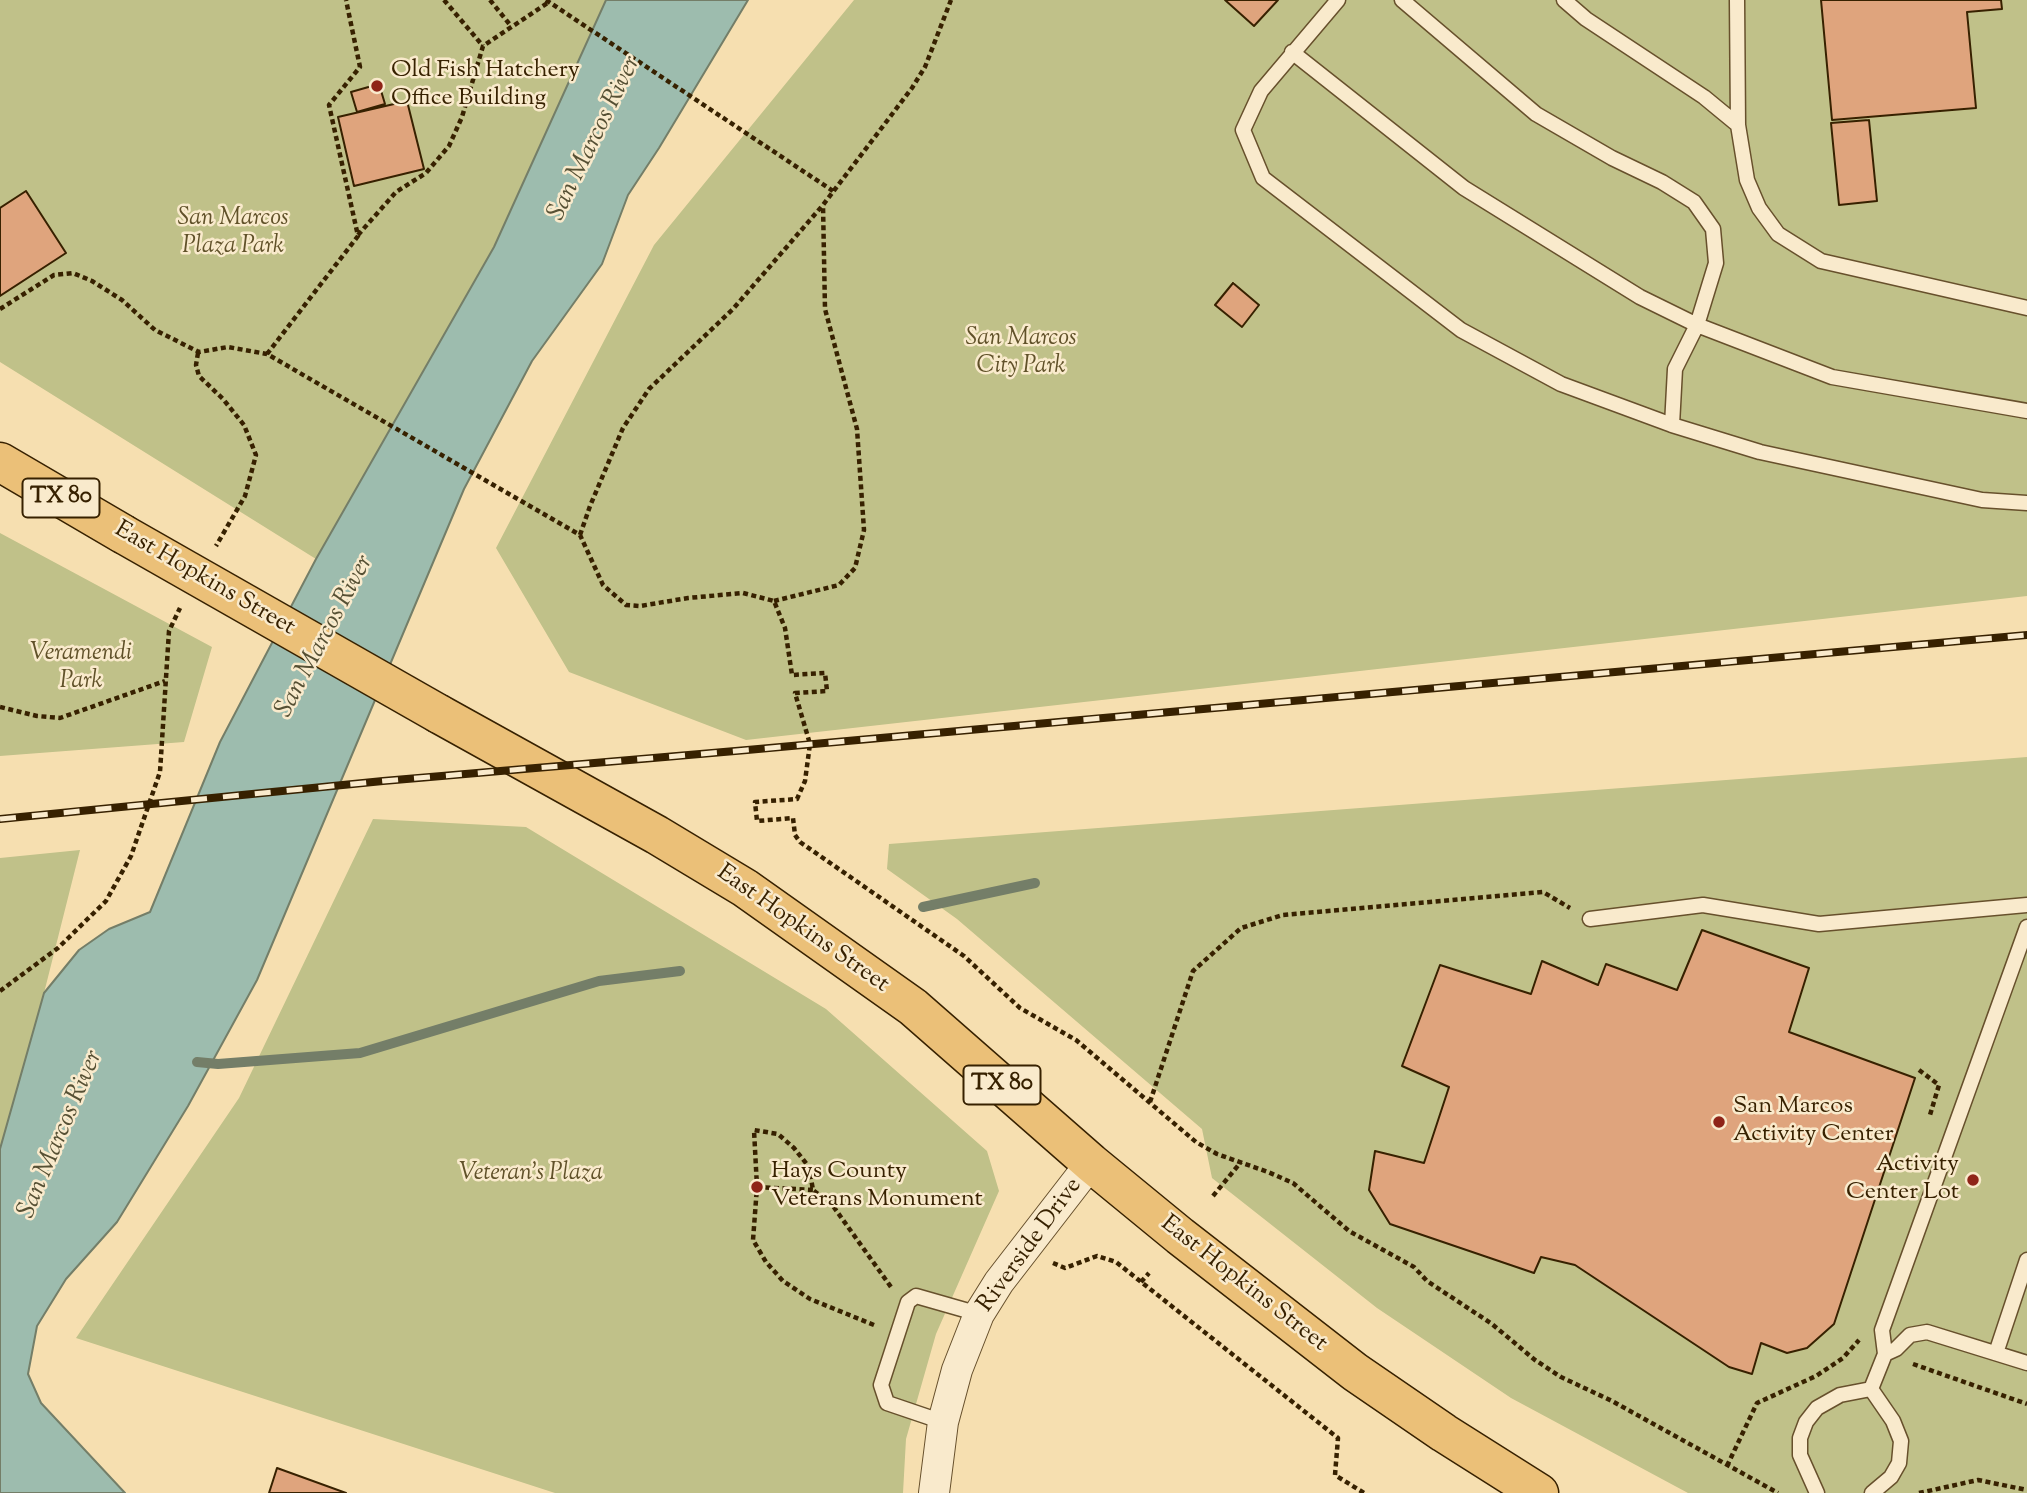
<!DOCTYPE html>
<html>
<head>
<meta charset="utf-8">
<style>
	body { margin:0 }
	canvas { display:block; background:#f6dfb0 }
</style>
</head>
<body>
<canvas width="2027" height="1493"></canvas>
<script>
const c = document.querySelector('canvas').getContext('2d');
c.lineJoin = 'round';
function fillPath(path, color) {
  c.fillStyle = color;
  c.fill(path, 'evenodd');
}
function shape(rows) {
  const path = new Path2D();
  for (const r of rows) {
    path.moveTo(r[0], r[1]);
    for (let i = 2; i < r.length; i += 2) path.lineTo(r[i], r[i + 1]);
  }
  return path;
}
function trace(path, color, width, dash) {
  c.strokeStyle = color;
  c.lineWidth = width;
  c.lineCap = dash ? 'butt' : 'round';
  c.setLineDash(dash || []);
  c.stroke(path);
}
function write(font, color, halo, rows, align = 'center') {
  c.font = font + ' "Sorts Mill Goudy",serif';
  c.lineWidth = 5;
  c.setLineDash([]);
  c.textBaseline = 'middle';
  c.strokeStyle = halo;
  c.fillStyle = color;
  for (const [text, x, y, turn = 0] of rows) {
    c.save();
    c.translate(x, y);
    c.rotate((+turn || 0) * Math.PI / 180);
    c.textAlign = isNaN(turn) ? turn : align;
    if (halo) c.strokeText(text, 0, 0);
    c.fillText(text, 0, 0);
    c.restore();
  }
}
fillPath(shape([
	[0,0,606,0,494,247,316,559,0,362],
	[854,0,2027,0,2027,596,746,740,569,672,496,548,654,245],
	[0,533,212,647,184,742,0,756],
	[2027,757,2027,1493,1688,1493,1511,1398,1377,1308,1212,1178,1202,1129,957,919,887,869,889,844],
	[373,819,526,827,826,1009,987,1151,999,1191,936,1334,906,1439,903,1493,555,1493,76,1338,239,1098],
	[80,850,44,993,0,1149,0,858]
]), '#c0c189');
const water = shape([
	[606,0,748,0,659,148,628,195,602,264,532,361,464,489,257,980,188,1106,117,1222,66,1279,37,1326,28,1374,41,1403,125,1493,0,1493,0,1149,44,993,79,950,109,929,150,912,220,742,316,559,494,247,606,0]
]);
fillPath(water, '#9dbcae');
trace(water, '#747e68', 2);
trace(shape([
	[923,907,1035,883],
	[197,1062,218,1064,360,1053,599,981,680,971]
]), '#747e68', 10);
const building = shape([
	[1225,0,1278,0,1254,26,1225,0],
	[1821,0,2001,0,2002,9,1967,12,1976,108,1832,120,1821,0],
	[379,84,385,104,357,112,351,92,379,84],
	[407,101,424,169,354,186,338,117,407,101],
	[1869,120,1877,201,1839,205,1831,123,1869,120],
	[26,191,66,253,0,296,0,208,26,191],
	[1233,283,1259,305,1242,327,1215,305,1233,283],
	[1702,930,1809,968,1789,1032,1915,1078,1834,1324,1807,1348,1787,1353,1761,1343,1752,1374,1729,1367,1575,1265,1541,1257,1534,1273,1390,1224,1369,1190,1375,1151,1424,1163,1449,1087,1402,1066,1440,965,1531,994,1542,961,1598,985,1606,964,1677,990,1702,930],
	[277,1468,346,1493,269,1493,277,1468]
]);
fillPath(building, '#dfa47d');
trace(building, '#372100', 2);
const lane = shape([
	[1338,0,1261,91,1243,130,1263,178,1461,330,1561,384,1672,425,1760,452,1982,500,2027,503],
	[1564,0,1586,19,1704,97,1738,125],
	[1737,0,1738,125,1747,180,1759,208,1778,234,1821,261,2027,308],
	[1292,52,1464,188,1640,297,1697,325,1716,263,1713,229,1694,202,1662,182,1612,158,1536,114,1402,0],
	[1672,425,1675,369,1697,325,1832,377,2027,411],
	[1590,919,1703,905,1819,924,2027,905],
	[1996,1353,2027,1260],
	[1885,1354,1896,1349,1910,1335,1927,1332,2027,1363],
	[1871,1389,1885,1354,1882,1330,2027,927],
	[943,1422,887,1403,881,1385,908,1302,916,1296,979,1314],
	[1817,1493,1800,1455,1800,1438,1806,1422,1817,1408,1840,1395,1871,1389,1893,1421,1901,1441,1899,1463,1891,1477,1872,1493]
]);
const street = shape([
	[934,1493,943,1422,957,1370,979,1314,999,1282,1091,1163]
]);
const primary = shape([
	[0,462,123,534],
	[439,714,657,835,745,888,913,1007,1091,1163,1180,1236,1355,1372,1444,1433,1539,1493]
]);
trace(lane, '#67502c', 17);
trace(street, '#67502c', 32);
trace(primary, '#372100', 41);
trace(shape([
	[444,0,483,46],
	[490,0,511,26],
	[546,0,833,191],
	[358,235,396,192,426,173,449,146,462,117,483,46,549,2],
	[0,309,54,275,73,273,92,281,122,300,155,330,199,352,228,347,267,354,580,535,603,585,626,605,640,606,688,598,743,593,774,601,785,628,792,675,825,673,827,691,795,693,810,744,805,781,797,799,755,802,757,821,793,818,795,835,800,842,964,956,1020,1008,1076,1040,1196,1142,1217,1154,1268,1172,1293,1183,1349,1231,1414,1267,1427,1281,1492,1324,1535,1360,1561,1377,1612,1401,1778,1493],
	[198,353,196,365,199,376,223,399,244,425,256,455,245,496,216,546],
	[267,354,358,236,329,105,360,67,346,0],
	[580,535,590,506,623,428,649,389,733,309,823,205,912,88,925,67,951,0],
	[774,601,839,585,855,568,864,530,857,429,825,309,823,205],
	[0,707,37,716,60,718,165,681],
	[0,991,58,948,106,901,131,856,160,772,169,631,180,608],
	[1919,1070,1939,1085,1930,1115],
	[1150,1102,1193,971,1241,928,1283,915,1543,892,1570,908],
	[757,1187,813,1190],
	[1213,1196,1241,1162],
	[1053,1263,1065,1268,1097,1256,1116,1262,1338,1438,1335,1475,1364,1493],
	[1141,1282,1149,1273],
	[874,1325,810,1299,783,1281,766,1262,753,1240,757,1187,754,1130,778,1134,794,1148,809,1167,813,1190,833,1206,891,1287],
	[1913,1364,2027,1404],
	[1727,1466,1757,1403,1816,1376,1843,1358,1859,1340],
	[1919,1493,1978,1480,2027,1490]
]), '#372100', 4.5, [5, 3.5]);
trace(lane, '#f9eacc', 14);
trace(street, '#f9eacc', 30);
trace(primary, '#ebc078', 38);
const rail = shape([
	[0,819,383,781,747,750,2027,635]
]);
trace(rail, '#372100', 8);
trace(rail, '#f9eacc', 5, [16]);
const primaryBridge = shape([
	[123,534,439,714]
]);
trace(primaryBridge, '#372100', 41, []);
trace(primaryBridge, '#ebc078', 38);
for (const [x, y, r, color] of [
	[377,86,7,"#8f2418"],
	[1719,1122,7,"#8f2418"],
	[1973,1180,7,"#8f2418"],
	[757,1187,7,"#8f2418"]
]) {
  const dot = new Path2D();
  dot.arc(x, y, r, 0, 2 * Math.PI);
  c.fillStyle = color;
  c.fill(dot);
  trace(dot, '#f9eacc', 2.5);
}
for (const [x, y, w] of [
	[61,498,77],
	[1002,1085,77]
]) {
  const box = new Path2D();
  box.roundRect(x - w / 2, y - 19.5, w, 39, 5);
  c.fillStyle = '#f9eacc';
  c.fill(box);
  trace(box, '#372100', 2);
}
write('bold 23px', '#372100', null, [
	["TX 80",61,498],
	["TX 80",1002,1085]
]);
write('24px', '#372100', '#f9eacc', [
	["Old Fish Hatchery",391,72],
	["Office Building",391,100],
	["San Marcos",1733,1108],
	["Activity Center",1733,1136],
	["Activity",1959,1166,"right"],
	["Center Lot",1959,1194,"right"],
	["Hays County",771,1173],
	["Veterans Monument",771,1201]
], 'left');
write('italic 24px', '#605129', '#f9eacc', [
	["San Marcos",233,220],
	["Plaza Park",233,248],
	["San Marcos",1021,340],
	["City Park",1021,368],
	["Veramendi",81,655],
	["Park",81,683],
	["Veteran's Plaza",531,1175]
]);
write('24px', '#372100', '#f9eacc', [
	["East Hopkins Street",204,580,30],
	["East Hopkins Street",802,930,35],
	["Riverside Drive",1031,1246,-54],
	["East Hopkins Street",1243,1285,38]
]);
write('italic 26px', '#565034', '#f9eacc', [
	["San Marcos River",596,139,-64],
	["San Marcos River",326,637,-62],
	["San Marcos River",62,1135,-67]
]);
</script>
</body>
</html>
